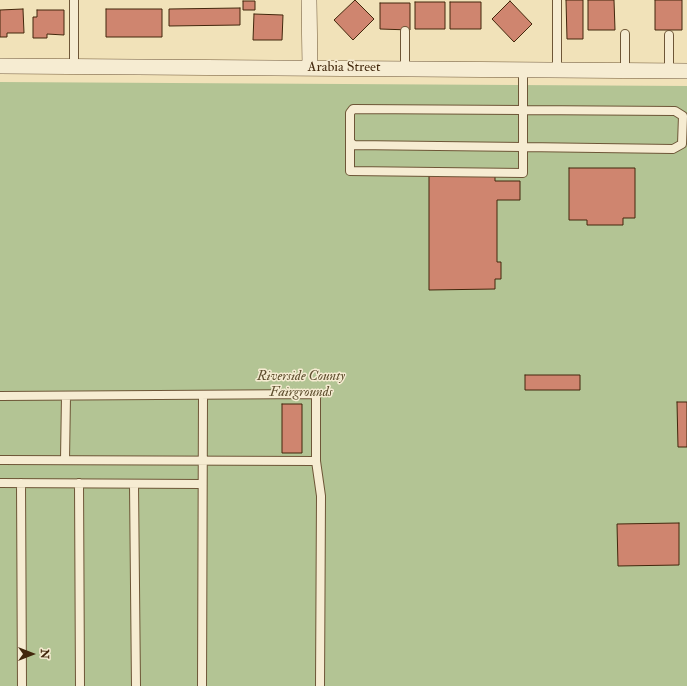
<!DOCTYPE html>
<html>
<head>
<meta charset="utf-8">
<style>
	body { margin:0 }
	#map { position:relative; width:687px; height:686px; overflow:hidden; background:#f1e2b9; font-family:"IM FELL Double Pica",serif }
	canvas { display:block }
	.north { position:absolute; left:12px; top:634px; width:40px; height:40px; -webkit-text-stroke:3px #f6ecd2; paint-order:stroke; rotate:90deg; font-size:11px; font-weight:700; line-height:16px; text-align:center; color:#42270c }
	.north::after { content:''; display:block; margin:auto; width:14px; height:18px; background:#42270c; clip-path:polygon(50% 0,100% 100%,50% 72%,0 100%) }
</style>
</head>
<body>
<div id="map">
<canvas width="687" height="686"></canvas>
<div class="north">N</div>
</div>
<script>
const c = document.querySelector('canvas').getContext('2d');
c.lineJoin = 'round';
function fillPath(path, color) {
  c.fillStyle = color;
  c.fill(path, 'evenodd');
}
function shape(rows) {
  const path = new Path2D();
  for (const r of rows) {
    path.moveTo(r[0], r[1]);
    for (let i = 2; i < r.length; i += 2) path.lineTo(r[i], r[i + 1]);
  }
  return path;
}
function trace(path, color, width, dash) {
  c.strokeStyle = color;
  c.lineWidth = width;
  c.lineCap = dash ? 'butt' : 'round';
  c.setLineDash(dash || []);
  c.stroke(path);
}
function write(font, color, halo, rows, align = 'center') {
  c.font = font + ' "IM FELL Double Pica",serif';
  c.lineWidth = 3;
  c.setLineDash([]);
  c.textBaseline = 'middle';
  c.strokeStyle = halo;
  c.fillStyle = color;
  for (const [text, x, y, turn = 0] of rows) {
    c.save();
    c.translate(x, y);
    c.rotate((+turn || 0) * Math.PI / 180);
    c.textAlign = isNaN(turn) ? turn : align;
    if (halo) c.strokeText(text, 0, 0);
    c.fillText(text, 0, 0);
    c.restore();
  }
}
fillPath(shape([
	[0,82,687,86,687,686,0,686]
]), '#b3c494');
const building = shape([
	[355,0,374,19,353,40,334,20,355,0],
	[566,0,583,0,583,39,567,39,566,0],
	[588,0,614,0,615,30,588,30,588,0],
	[655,0,682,0,682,30,655,30,655,0],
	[243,1,255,1,255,10,243,10,243,1],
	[510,1,532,24,514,42,492,19,510,1],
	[415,2,445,2,445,29,415,29,415,2],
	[450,2,481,2,481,29,450,29,450,2],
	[380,3,410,3,410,30,380,29,380,3],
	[240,8,240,25,169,26,169,9,240,8],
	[23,9,24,33,7,33,7,37,0,37,0,10,23,9],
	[106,9,162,9,162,37,106,37,106,9],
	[37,10,64,10,64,35,47,34,47,38,33,38,33,17,37,17,37,10],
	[254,14,283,15,282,40,253,40,254,14],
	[569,168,635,168,635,218,623,218,623,225,587,225,587,220,569,220,569,168],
	[429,173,495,173,495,181,520,181,520,200,497,200,497,262,501,262,501,279,495,279,495,289,429,290,429,173],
	[525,375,580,375,580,390,525,390,525,375],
	[677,402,687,402,687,447,678,447,677,402],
	[282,404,302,404,302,453,282,453,282,404],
	[679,523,679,565,618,566,617,524,679,523]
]);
fillPath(building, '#cf856f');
trace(building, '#42270c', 1);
const service = shape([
	[557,0,557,70],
	[669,35,669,71],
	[74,67,74,0],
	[405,69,405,31],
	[625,70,625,34],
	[350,142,350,171,523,173,523,110,353,109,350,113,350,142,354,145,523,147,673,149,682,144,683,116,675,111,523,110,523,70],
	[0,396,316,394,316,461,321,496,320,686],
	[0,460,316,461],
	[65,460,66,396],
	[0,483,202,484],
	[21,483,22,686],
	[79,483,80,686],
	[134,484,136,686],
	[202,686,203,395]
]);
const minor = shape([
	[309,0,310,68],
	[0,66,687,71]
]);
trace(service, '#6e5637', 10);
trace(minor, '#6e5637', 16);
trace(service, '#f6ecd2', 8);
trace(minor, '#f6ecd2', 15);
write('14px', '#42270c', '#f6ecd2', [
	["Arabia Street",344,68]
]);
write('italic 14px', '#5e4e2e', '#f6ecd2', [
	["Riverside County",301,377],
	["Fairgrounds",301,393]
]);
</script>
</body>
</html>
